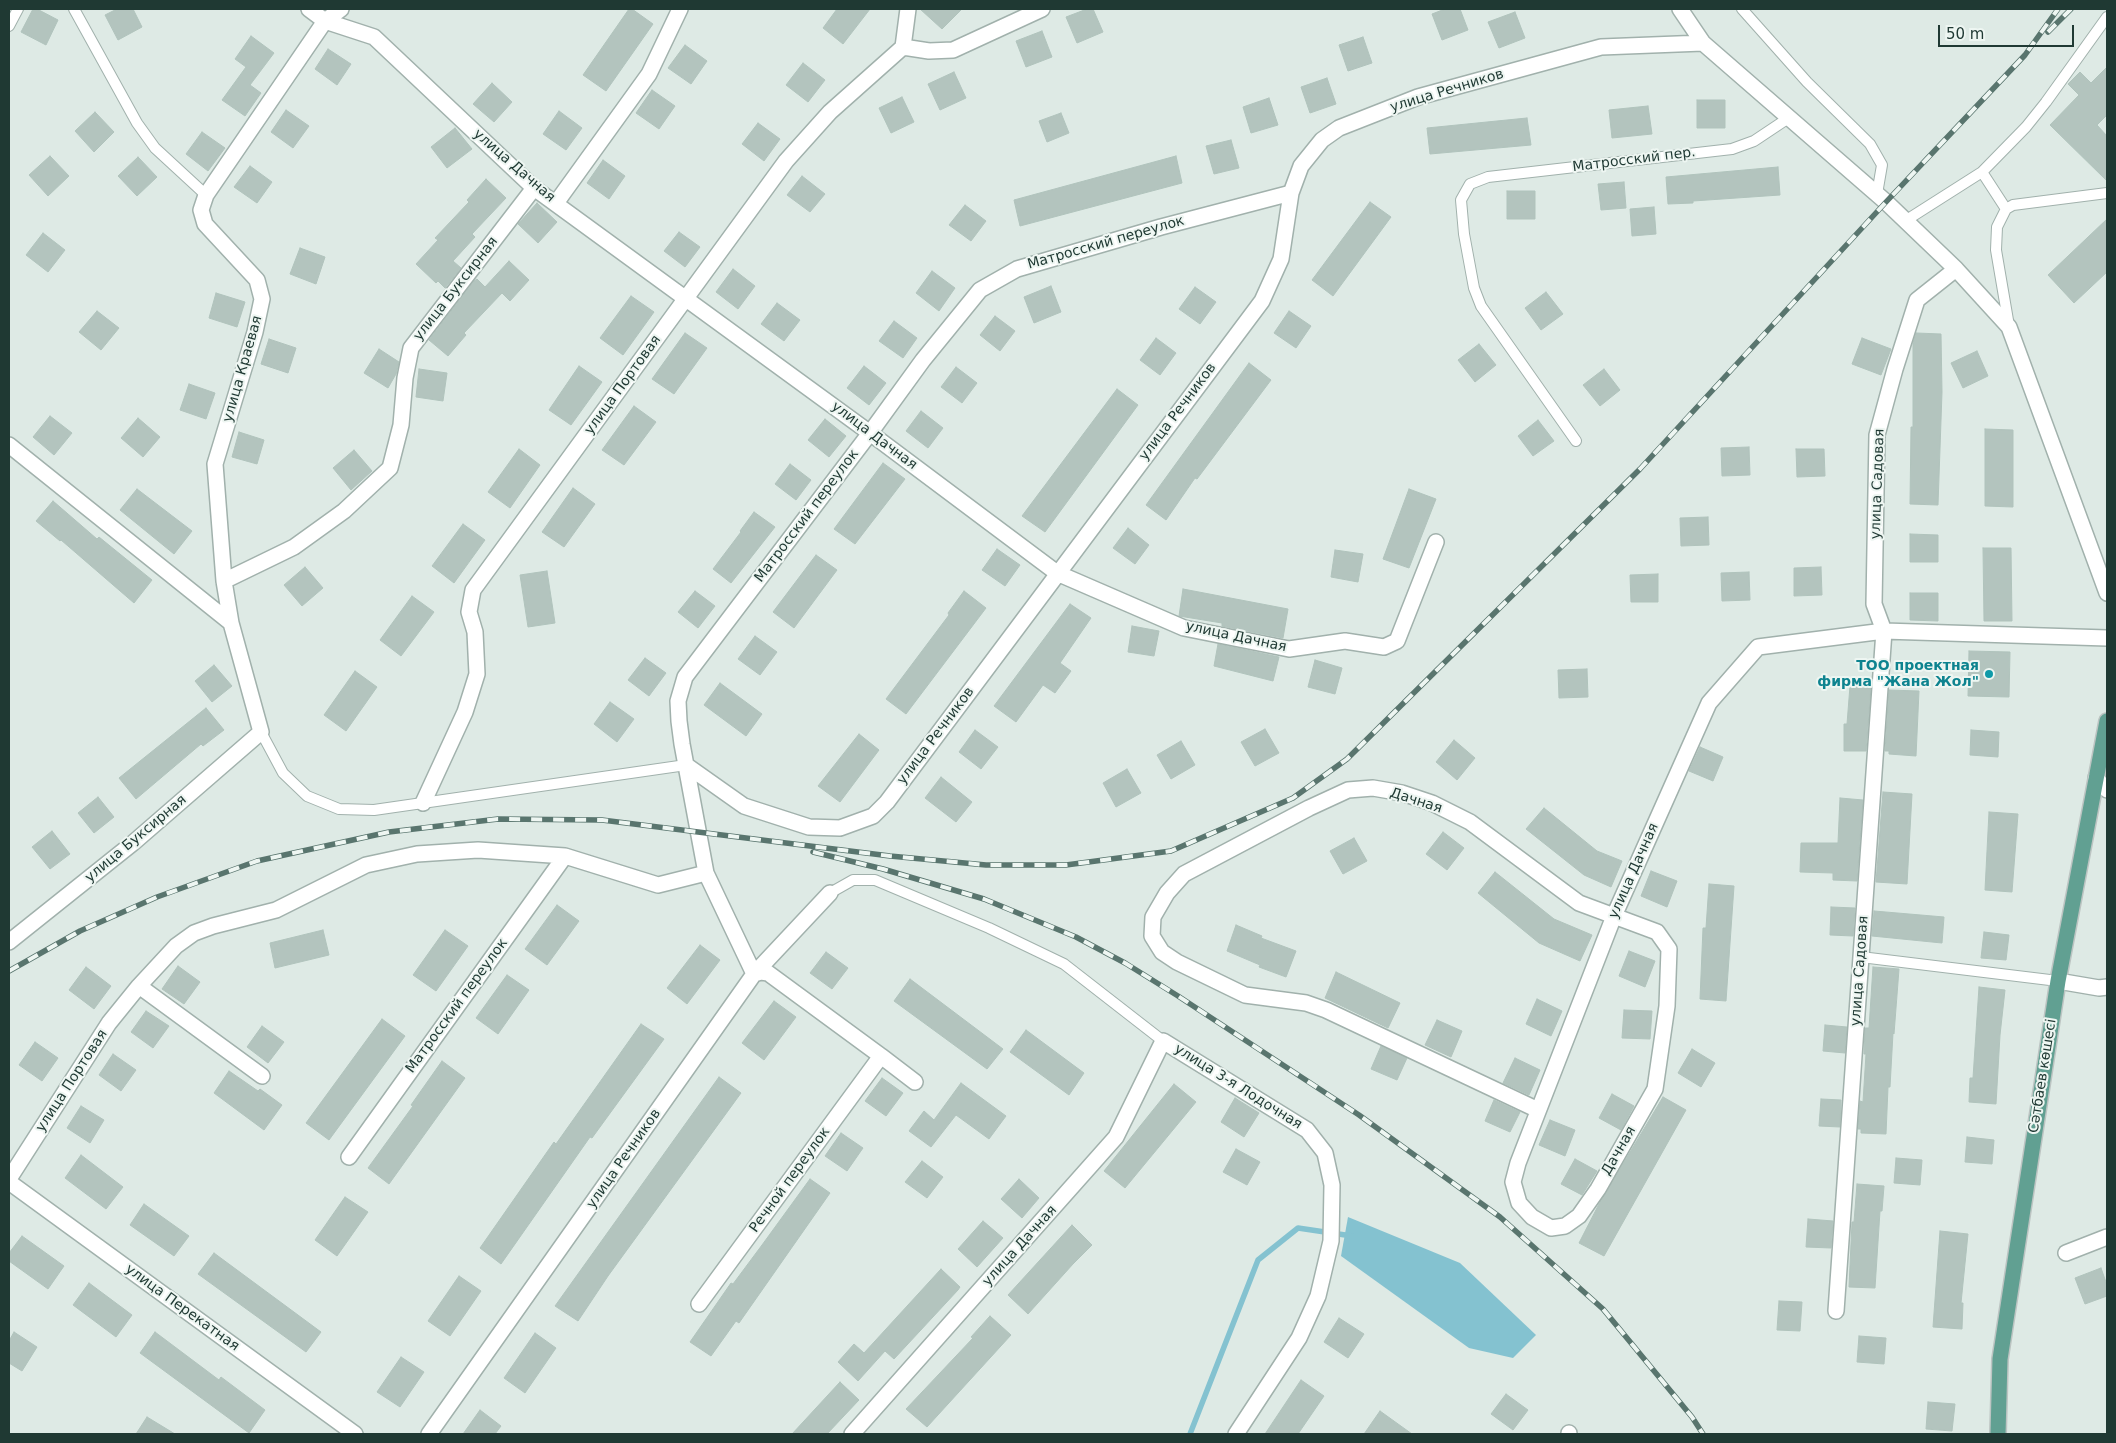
<!DOCTYPE html>
<html>
<head>
<meta charset="utf-8">
<style>
	body { margin:0 }
	#map { position:relative; width:2116px; height:1443px; overflow:hidden; background:#deeae5; font-family:"DejaVu Sans",sans-serif }
	canvas { display:block }
	.frame { position:absolute; inset:0; border:10px solid #1f3933; pointer-events:none }
	.scale { position:absolute; left:1938px; top:25px; width:136px; height:22px; box-sizing:border-box; border:2px solid #1f3933; border-top:0; padding-left:6px; font-size:15px; line-height:18px; white-space:nowrap; color:#1f3933; -webkit-text-stroke:4px #eef6f2; paint-order:stroke }
</style>
</head>
<body>
<div id="map">
<canvas width="2116" height="1443"></canvas>
<div class="frame"></div>
<div class="scale">50 m</div>
</div>
<script>
const c = document.querySelector('canvas').getContext('2d');
c.lineJoin = 'round';
function fillPath(path, color) {
  c.fillStyle = color;
  c.fill(path, 'evenodd');
}
function shape(rows) {
  const path = new Path2D();
  for (const r of rows) {
    path.moveTo(r[0], r[1]);
    for (let i = 2; i < r.length; i += 2) path.lineTo(r[i], r[i + 1]);
  }
  return path;
}
function trace(path, color, width, dash) {
  c.strokeStyle = color;
  c.lineWidth = width;
  c.lineCap = dash ? 'butt' : 'round';
  c.setLineDash(dash || []);
  c.stroke(path);
}
function write(font, color, halo, rows, align = 'center') {
  c.font = font + ' "DejaVu Sans",sans-serif';
  c.lineWidth = 4;
  c.setLineDash([]);
  c.textBaseline = 'middle';
  c.strokeStyle = halo;
  c.fillStyle = color;
  for (const [text, x, y, turn = 0] of rows) {
    c.save();
    c.translate(x, y);
    c.rotate((+turn || 0) * Math.PI / 180);
    c.textAlign = isNaN(turn) ? turn : align;
    if (halo) c.strokeText(text, 0, 0);
    c.fillText(text, 0, 0);
    c.restore();
  }
}
fillPath(shape([
	[1348,1217,1460,1263,1536,1335,1513,1358,1469,1348,1341,1256]
]), '#84c2d0');
trace(shape([
	[1190,1434,1258,1260,1298,1228,1352,1236]
]), '#84c2d0', 5.5);
const building = shape([
	[33,9,37,9,58,20,46,45,21,32,33,9],
	[117,9,133,9,142,27,118,40,105,15,117,9],
	[629,9,632,9,653,24,606,91,583,75,629,9],
	[837,9,870,9,843,44,823,28,837,9],
	[920,9,962,9,942,29,920,9],
	[1087,9,1093,9,1103,32,1077,43,1066,17,1087,9],
	[1445,9,1460,9,1468,30,1442,40,1432,14,1445,9],
	[1515,12,1525,38,1499,48,1488,22,1515,12],
	[1042,31,1052,57,1026,67,1016,41,1042,31],
	[251,36,274,53,250,85,261,93,245,116,222,100,246,67,235,59,251,36],
	[1363,37,1372,63,1348,71,1339,45,1363,37],
	[685,45,707,61,691,84,668,68,685,45],
	[328,49,351,64,337,85,315,69,328,49],
	[803,63,825,80,808,102,786,85,803,63],
	[2107,67,2107,115,2097,125,2107,136,2107,181,2050,125,2079,95,2068,84,2080,72,2091,83,2107,67],
	[954,72,966,98,940,110,928,84,954,72],
	[1327,78,1336,104,1310,113,1301,87,1327,78],
	[492,83,512,102,494,122,473,104,492,83],
	[652,90,675,106,659,129,636,113,652,90],
	[902,97,914,122,891,133,879,108,902,97],
	[1269,98,1278,125,1251,133,1243,107,1269,98],
	[1697,100,1725,100,1725,128,1697,128,1697,100],
	[1648,106,1652,134,1612,138,1609,110,1648,106],
	[286,110,309,126,293,148,271,132,286,110],
	[559,111,582,128,566,150,543,134,559,111],
	[95,112,114,132,94,152,75,131,95,112],
	[1061,113,1069,133,1047,142,1039,121,1061,113],
	[1527,118,1531,145,1430,154,1427,128,1527,118],
	[758,123,780,139,764,161,742,144,758,123],
	[455,128,472,149,447,168,431,147,455,128],
	[202,132,225,148,208,171,186,154,202,132],
	[1231,140,1239,168,1214,174,1206,146,1231,140],
	[50,156,69,176,48,196,29,175,50,156],
	[1176,156,1182,183,1020,226,1014,200,1176,156],
	[138,157,157,177,137,196,118,176,138,157],
	[603,160,625,176,609,199,587,183,603,160],
	[250,166,272,182,257,203,234,187,250,166],
	[1778,167,1780,195,1693,201,1693,203,1668,204,1666,177,1778,167],
	[802,176,825,194,810,212,787,195,802,176],
	[486,179,506,198,472,234,475,237,453,261,461,268,445,288,438,281,436,283,416,264,438,240,435,238,469,202,467,200,486,179],
	[1624,182,1626,208,1601,210,1598,184,1624,182],
	[1507,191,1535,191,1535,219,1507,219,1507,191],
	[1370,202,1391,217,1333,296,1312,280,1370,202],
	[537,203,557,222,538,243,518,224,537,203],
	[965,205,986,221,971,241,949,225,965,205],
	[1654,207,1656,234,1632,236,1630,209,1654,207],
	[2107,219,2107,272,2074,303,2048,275,2107,219],
	[679,232,700,247,685,267,664,251,679,232],
	[43,233,65,250,48,272,26,255,43,233],
	[300,248,325,257,316,284,290,274,300,248],
	[509,261,529,280,510,301,502,293,464,333,466,335,448,356,429,340,474,281,477,279,485,287,509,261],
	[733,269,755,286,738,309,716,292,733,269],
	[932,271,955,288,939,311,916,293,932,271],
	[1051,286,1061,312,1034,323,1024,297,1051,286],
	[1195,287,1216,302,1200,324,1179,309,1195,287],
	[1546,292,1563,314,1541,330,1525,308,1546,292],
	[216,293,245,302,237,327,209,318,216,293],
	[631,296,654,312,623,355,600,338,631,296],
	[777,303,800,320,784,341,761,324,777,303],
	[97,311,119,328,101,350,79,332,97,311],
	[1289,311,1311,326,1296,348,1274,333,1289,311],
	[995,316,1015,331,1000,351,980,335,995,316],
	[894,321,917,338,903,358,879,341,894,321],
	[685,333,707,348,674,394,652,379,685,333],
	[1916,333,1941,334,1942,392,1938,505,1910,504,1911,427,1913,427,1913,343,1916,333],
	[1156,338,1176,353,1160,375,1140,360,1156,338],
	[1862,338,1891,349,1881,375,1852,364,1862,338],
	[269,339,296,348,288,373,261,364,269,339],
	[1479,344,1496,365,1475,382,1458,360,1479,344],
	[379,349,399,362,396,374,388,388,364,373,379,349],
	[1977,351,1988,376,1963,388,1951,363,1977,351],
	[1249,363,1271,380,1197,479,1195,478,1166,520,1146,505,1249,363],
	[579,366,602,382,571,425,549,410,579,366],
	[864,366,886,383,869,405,847,388,864,366],
	[956,367,977,383,962,403,941,387,956,367],
	[419,369,447,373,443,401,416,397,419,369],
	[1604,369,1620,390,1600,406,1583,385,1604,369],
	[189,384,215,393,206,419,180,410,189,384],
	[1117,389,1138,405,1045,532,1022,516,1117,389],
	[634,406,656,422,624,465,602,450,634,406],
	[921,411,943,428,928,448,906,431,921,411],
	[50,416,72,433,54,455,33,437,50,416],
	[138,418,160,437,143,457,121,438,138,418],
	[825,419,846,436,829,457,808,440,825,419],
	[1538,420,1554,441,1533,456,1518,436,1538,420],
	[1985,429,2013,430,2013,507,1985,506,1985,429],
	[239,432,264,440,257,464,232,457,239,432],
	[1749,447,1750,475,1722,476,1721,448,1749,447],
	[519,449,540,465,510,508,488,492,519,449],
	[1796,449,1824,449,1825,476,1797,477,1796,449],
	[354,450,372,471,351,490,333,468,354,450],
	[883,463,905,479,855,544,834,529,883,463],
	[790,464,811,480,796,500,775,484,790,464],
	[573,488,595,504,564,547,542,532,573,488],
	[137,489,192,531,174,554,120,510,137,489],
	[1409,489,1436,499,1409,568,1383,559,1409,489],
	[53,501,97,539,99,537,152,580,134,603,61,540,60,541,36,521,53,501],
	[754,512,775,527,731,583,713,569,741,532,740,531,754,512],
	[1708,517,1709,545,1681,546,1680,518,1708,517],
	[463,524,485,540,454,583,432,566,463,524],
	[1128,528,1149,545,1135,564,1113,548,1128,528],
	[1910,534,1938,535,1938,562,1910,562,1910,534],
	[1983,548,2011,548,2012,621,1984,621,1983,548],
	[997,549,1020,565,1005,586,982,570,997,549],
	[1335,550,1363,554,1358,582,1331,577,1335,550],
	[816,555,837,570,794,628,773,612,816,555],
	[305,567,323,588,302,606,284,585,305,567],
	[1821,567,1822,595,1794,596,1794,568,1821,567],
	[547,571,555,623,528,627,520,575,547,571],
	[1749,572,1750,600,1722,601,1721,573,1749,572],
	[1658,574,1658,602,1631,602,1630,575,1658,574],
	[1183,589,1288,609,1283,638,1222,626,1222,623,1179,616,1183,589],
	[695,591,715,606,698,628,678,612,695,591],
	[964,591,986,608,906,714,886,699,949,615,948,613,964,591],
	[1910,593,1938,593,1938,621,1910,620,1910,593],
	[412,596,434,612,401,656,380,640,412,596],
	[1070,604,1091,618,1060,663,1071,671,1055,693,1043,685,1016,722,994,706,1070,604],
	[1132,626,1159,631,1154,656,1128,652,1132,626],
	[755,636,777,652,760,675,738,659,755,636],
	[1218,644,1279,657,1273,681,1214,666,1218,644],
	[1969,651,2010,652,2009,697,1968,696,1969,651],
	[645,658,666,673,649,696,628,680,645,658],
	[1315,660,1342,668,1335,694,1308,687,1315,660],
	[214,665,232,686,212,702,195,681,214,665],
	[1587,669,1588,697,1559,698,1558,670,1587,669],
	[355,671,377,687,346,731,324,715,355,671],
	[720,683,762,714,746,736,704,705,720,683],
	[1850,686,1871,688,1866,751,1844,751,1844,724,1847,724,1850,686],
	[1889,690,1919,691,1916,756,1889,754,1889,751,1885,751,1889,690],
	[610,702,634,719,617,742,594,724,610,702],
	[206,708,224,730,203,746,201,744,136,799,119,778,206,708],
	[1265,729,1279,753,1255,766,1241,742,1265,729],
	[975,730,998,747,981,769,959,752,975,730],
	[1971,730,1999,732,1998,757,1970,755,1971,730],
	[859,734,879,750,840,802,818,786,859,734],
	[1454,740,1475,758,1457,780,1436,762,1454,740],
	[1181,741,1195,765,1171,779,1157,755,1181,741],
	[1700,747,1723,757,1713,781,1689,771,1700,747],
	[1127,769,1141,793,1116,807,1103,783,1127,769],
	[941,777,972,802,956,822,925,798,941,777],
	[1883,792,1912,794,1907,884,1876,882,1883,792],
	[98,797,114,817,94,833,78,813,98,797],
	[1840,798,1863,800,1857,881,1833,880,1833,873,1800,872,1801,843,1838,843,1840,798],
	[1544,808,1597,851,1622,861,1611,887,1584,875,1526,829,1544,808],
	[1989,812,2018,814,2012,892,1985,890,1989,812],
	[52,831,70,854,50,869,32,847,52,831],
	[1443,832,1464,848,1447,870,1426,854,1443,832],
	[1354,838,1367,861,1343,874,1330,851,1354,838],
	[1651,871,1677,881,1667,907,1641,896,1651,871],
	[1495,872,1554,919,1592,935,1580,961,1539,943,1478,893,1495,872],
	[1709,884,1734,886,1726,1001,1700,999,1703,928,1706,928,1709,884],
	[557,905,579,921,547,965,525,949,557,905],
	[1831,907,1855,908,1853,936,1830,935,1831,907],
	[1874,911,1944,917,1942,943,1872,936,1874,911],
	[1236,925,1262,936,1261,938,1296,951,1286,977,1259,967,1260,965,1227,951,1236,925],
	[323,930,329,955,275,968,270,943,323,930],
	[445,930,468,946,436,991,413,975,445,930],
	[1984,932,2009,935,2006,960,1981,958,1984,932],
	[700,945,720,960,687,1004,667,988,700,945],
	[1629,951,1655,961,1645,987,1619,976,1629,951],
	[826,952,848,968,832,989,810,973,826,952],
	[178,966,200,982,184,1004,162,989,178,966],
	[86,967,111,986,94,1009,69,990,86,967],
	[1873,967,1899,969,1894,1034,1893,1033,1890,1087,1888,1087,1886,1134,1861,1133,1861,1129,1858,1129,1860,1101,1863,1102,1866,1054,1864,1054,1865,1028,1869,1028,1873,967],
	[1336,972,1400,1003,1388,1028,1325,998,1336,972],
	[507,975,529,990,498,1034,476,1018,507,975],
	[910,979,1003,1049,987,1069,894,1001,910,979],
	[1979,987,2005,990,2000,1035,1996,1104,1969,1102,1970,1078,1973,1078,1979,987],
	[1537,999,1562,1011,1551,1036,1526,1024,1537,999],
	[774,1001,796,1017,764,1060,742,1043,774,1001],
	[1624,1010,1652,1011,1650,1039,1622,1038,1624,1010],
	[146,1011,169,1026,153,1048,131,1032,146,1011],
	[382,1019,405,1036,329,1140,306,1123,382,1019],
	[1437,1020,1462,1031,1451,1057,1425,1045,1437,1020],
	[641,1024,664,1039,592,1138,590,1137,501,1264,480,1248,554,1142,556,1144,641,1024],
	[1825,1025,1847,1027,1845,1053,1823,1051,1825,1025],
	[262,1026,284,1042,268,1063,247,1047,262,1026],
	[1026,1030,1084,1073,1069,1095,1010,1052,1026,1030],
	[35,1042,58,1058,42,1081,19,1065,35,1042],
	[1381,1046,1407,1058,1397,1080,1371,1069,1381,1046],
	[1692,1049,1715,1063,1701,1087,1678,1073,1692,1049],
	[113,1054,136,1070,121,1091,99,1075,113,1054],
	[1515,1058,1540,1070,1529,1095,1503,1083,1515,1058],
	[442,1061,465,1078,389,1184,368,1168,413,1106,411,1105,442,1061],
	[229,1071,258,1091,260,1089,282,1105,264,1130,214,1093,229,1071],
	[719,1077,741,1093,608,1276,578,1321,555,1306,719,1077],
	[882,1078,903,1093,886,1116,865,1101,882,1078],
	[961,1083,1006,1116,989,1139,956,1115,931,1147,909,1131,924,1111,934,1120,961,1083],
	[1174,1084,1196,1102,1125,1188,1104,1171,1174,1084],
	[1612,1094,1634,1106,1621,1130,1599,1118,1612,1094],
	[1663,1097,1686,1110,1604,1256,1579,1243,1599,1204,1663,1097],
	[1235,1098,1259,1113,1244,1137,1221,1122,1235,1098],
	[1821,1099,1841,1100,1840,1127,1819,1126,1821,1099],
	[1494,1100,1520,1112,1510,1132,1485,1121,1494,1100],
	[81,1106,104,1120,90,1143,67,1128,81,1106],
	[1550,1120,1575,1130,1565,1156,1539,1145,1550,1120],
	[841,1133,863,1148,847,1171,825,1156,841,1133],
	[1967,1137,1994,1140,1992,1164,1965,1162,1967,1137],
	[1236,1149,1260,1162,1247,1185,1223,1172,1236,1149],
	[81,1155,123,1187,106,1209,65,1178,81,1155],
	[1896,1158,1922,1160,1920,1185,1894,1183,1896,1158],
	[1575,1159,1597,1171,1582,1195,1561,1184,1575,1159],
	[922,1161,943,1177,927,1198,905,1182,922,1161],
	[810,1179,830,1193,739,1323,736,1321,711,1356,690,1342,731,1283,733,1284,762,1245,810,1179],
	[1019,1179,1039,1198,1022,1218,1001,1199,1019,1179],
	[1857,1184,1884,1186,1882,1211,1880,1211,1875,1288,1849,1287,1852,1222,1854,1222,1857,1184],
	[345,1197,368,1212,337,1256,315,1240,345,1197],
	[144,1204,189,1236,174,1256,130,1225,144,1204],
	[1808,1219,1833,1221,1831,1248,1806,1247,1808,1219],
	[983,1221,1003,1238,977,1267,958,1249,983,1221],
	[1072,1225,1092,1245,1073,1264,1028,1314,1008,1295,1072,1225],
	[1940,1231,1968,1234,1961,1303,1963,1303,1962,1329,1933,1327,1940,1231],
	[22,1236,64,1266,48,1289,9,1261,9,1253,22,1236],
	[214,1253,321,1332,306,1352,198,1274,214,1253],
	[2101,1268,2107,1285,2107,1296,2085,1304,2075,1278,2101,1268],
	[941,1269,960,1287,958,1290,894,1359,885,1351,858,1381,838,1362,854,1344,864,1353,941,1269],
	[459,1276,481,1291,450,1336,428,1321,459,1276],
	[89,1283,132,1315,116,1337,73,1305,89,1283],
	[1779,1301,1802,1302,1800,1331,1777,1330,1779,1301],
	[990,1316,1011,1335,927,1427,906,1409,973,1338,971,1337,990,1316],
	[1339,1318,1364,1334,1348,1358,1324,1342,1339,1318],
	[14,1332,37,1347,22,1371,9,1363,9,1341,14,1332],
	[155,1332,219,1380,221,1377,265,1410,249,1433,140,1353,155,1332],
	[535,1333,556,1348,525,1393,504,1378,535,1333],
	[1859,1336,1886,1338,1884,1364,1857,1362,1859,1336],
	[401,1357,424,1372,400,1407,377,1392,401,1357],
	[1301,1380,1324,1396,1298,1434,1265,1434,1301,1380],
	[840,1382,859,1400,827,1434,792,1434,840,1382],
	[1506,1394,1528,1410,1513,1430,1491,1414,1506,1394],
	[1928,1402,1955,1404,1952,1431,1926,1429,1928,1402],
	[480,1410,501,1426,495,1434,463,1434,480,1410],
	[1380,1411,1412,1434,1364,1434,1380,1411],
	[147,1417,175,1434,136,1434,147,1417]
]);
fillPath(building, '#b3c4be');
trace(building, '#b0c3bc', 1);
const lane = shape([
	[74,9,137,123,155,148,206,195],
	[1742,9,1807,82,1870,144,1882,165,1877,194],
	[9,26,18,9],
	[1982,172,2006,209],
	[1905,221,1982,172,2026,127,2046,102,2107,17],
	[2009,326,1996,250,1997,227,2006,209,2013,205,2107,193],
	[1576,441,1481,306,1474,288,1464,234,1461,200,1470,184,1488,177,1732,149,1754,141,1790,117],
	[261,732,283,773,307,796,339,809,374,810,686,765],
	[830,893,853,880,875,880,989,928,1064,964,1163,1041],
	[1861,957,2058,981]
]);
const street = shape([
	[1680,9,1703,43,1886,202,1956,269,2009,327,2107,593],
	[325,21,374,37,534,188,870,433,1057,573,1184,628,1289,649,1345,641,1384,647,1397,641,1436,542],
	[325,21,341,9],
	[903,47,929,51,953,50,1042,9],
	[556,203,649,74,680,9],
	[9,445,231,623],
	[224,581,294,547,344,511,390,468,401,425,405,378,411,348,534,188],
	[686,765,744,806,809,827,840,828,873,816,887,802,1262,301,1281,259,1291,193,1301,166,1322,140,1339,128,1418,97,1601,47,1703,43],
	[2096,778,2107,790],
	[423,803,465,712,477,674,475,632,469,612,473,590,786,161,830,112,903,47,908,9],
	[9,942,133,843,261,732,231,623,224,581,215,464,255,332,262,299,257,280,205,224,201,210,206,195,325,21,309,9],
	[754,974,830,893],
	[2058,981,2099,988,2107,987],
	[139,986,262,1076],
	[881,1056,915,1082],
	[1538,1110,1326,1010,1306,1003,1245,995,1177,962,1162,952,1152,936,1153,917,1167,893,1184,874,1309,808,1348,790,1373,788,1402,793,1432,803,1470,822,1579,903,1614,916,1657,932,1669,949,1667,1006,1655,1089,1598,1189,1579,1216,1565,1226,1551,1228,1532,1217,1519,1203,1513,1182,1518,1163,1614,916,1709,703,1758,647,1884,631,2107,638],
	[349,1157,565,856],
	[9,1179,109,1023,139,986,176,946,194,933,213,926,276,910,366,865,417,854,478,850,565,856,658,885,706,873],
	[9,1182,355,1434],
	[2066,1253,2107,1237],
	[699,1304,881,1056,768,973,761,972,754,974],
	[1836,1311,1884,631,1874,604,1877,435,1895,369,1917,300,1956,269],
	[429,1434,754,974,706,873,682,744,679,721,678,701,685,677,870,433,923,360,980,290,1017,269,1161,227,1291,193],
	[852,1434,1116,1137,1163,1041,1307,1130,1325,1153,1332,1185,1331,1241,1318,1296,1299,1338,1236,1434],
	[1569,1434,1569,1433]
]);
const primary = shape([
	[1998,1434,2000,1359,2058,981,2107,721]
]);
trace(lane, '#a1b1ac', 12);
trace(street, '#a1b1ac', 18);
trace(primary, '#bcc4c2', 18);
trace(lane, '#fff', 10);
trace(street, '#fff', 15);
trace(primary, '#61a092', 15);
const rail = shape([
	[2048,32,2071,9],
	[813,852,883,869,984,899,1076,937,1125,963,1178,996,1359,1115,1500,1217,1603,1309,1692,1417,1703,1434],
	[9,971,80,931,157,897,257,861,389,832,498,819,602,820,890,856,986,865,1066,865,1171,851,1293,798,1347,759,1640,469,1886,202,2025,55,2058,9]
]);
trace(rail, '#59756e', 5.5);
trace(rail, '#eef6f2', 4, [11]);
for (const [x, y, r, color] of [
	[1989,674,5,"#0f9aa8"]
]) {
  const dot = new Path2D();
  dot.arc(x, y, r, 0, 2 * Math.PI);
  c.fillStyle = color;
  c.fill(dot);
  trace(dot, '#eef6f2', 2);
}
write('14px', '#1f3933', '#eef6f2', [
	["улица Речников",1447,91,-17],
	["Матросский пер.",1634,160,-7],
	["улица Дачная",514,166,41],
	["Матросский переулок",1106,243,-16],
	["улица Буксирная",456,289,-52],
	["улица Краевая",243,369,-74],
	["улица Портовая",623,385,-54],
	["улица Речников",1178,412,-53],
	["улица Дачная",874,436,37],
	["улица Садовая",1878,484,-88],
	["Матросский переулок",807,516,-53],
	["улица Дачная",1236,637,12],
	["улица Речников",936,736,-53],
	["Дачная",1416,801,18],
	["улица Буксирная",136,839,-40],
	["улица Дачная",1634,871,-66],
	["улица Садовая",1860,971,-86],
	["Матросский переулок",457,1006,-54],
	["Сәтбаев көшесі",2043,1076,-81],
	["улица Портовая",72,1081,-57],
	["улица 3-я Лодочная",1238,1087,32],
	["Дачная",1619,1151,-60],
	["улица Речников",624,1159,-55],
	["Речной переулок",790,1180,-54],
	["улица Дачная",1020,1246,-48],
	["улица Перекатная",182,1308,36]
]);
write('bold 14px', '#0d838f', '#eef6f2', [
	["ТОО проектная",1979,666],
	["фирма \"Жана Жол\"",1979,682]
], 'right');
</script>
</body>
</html>
